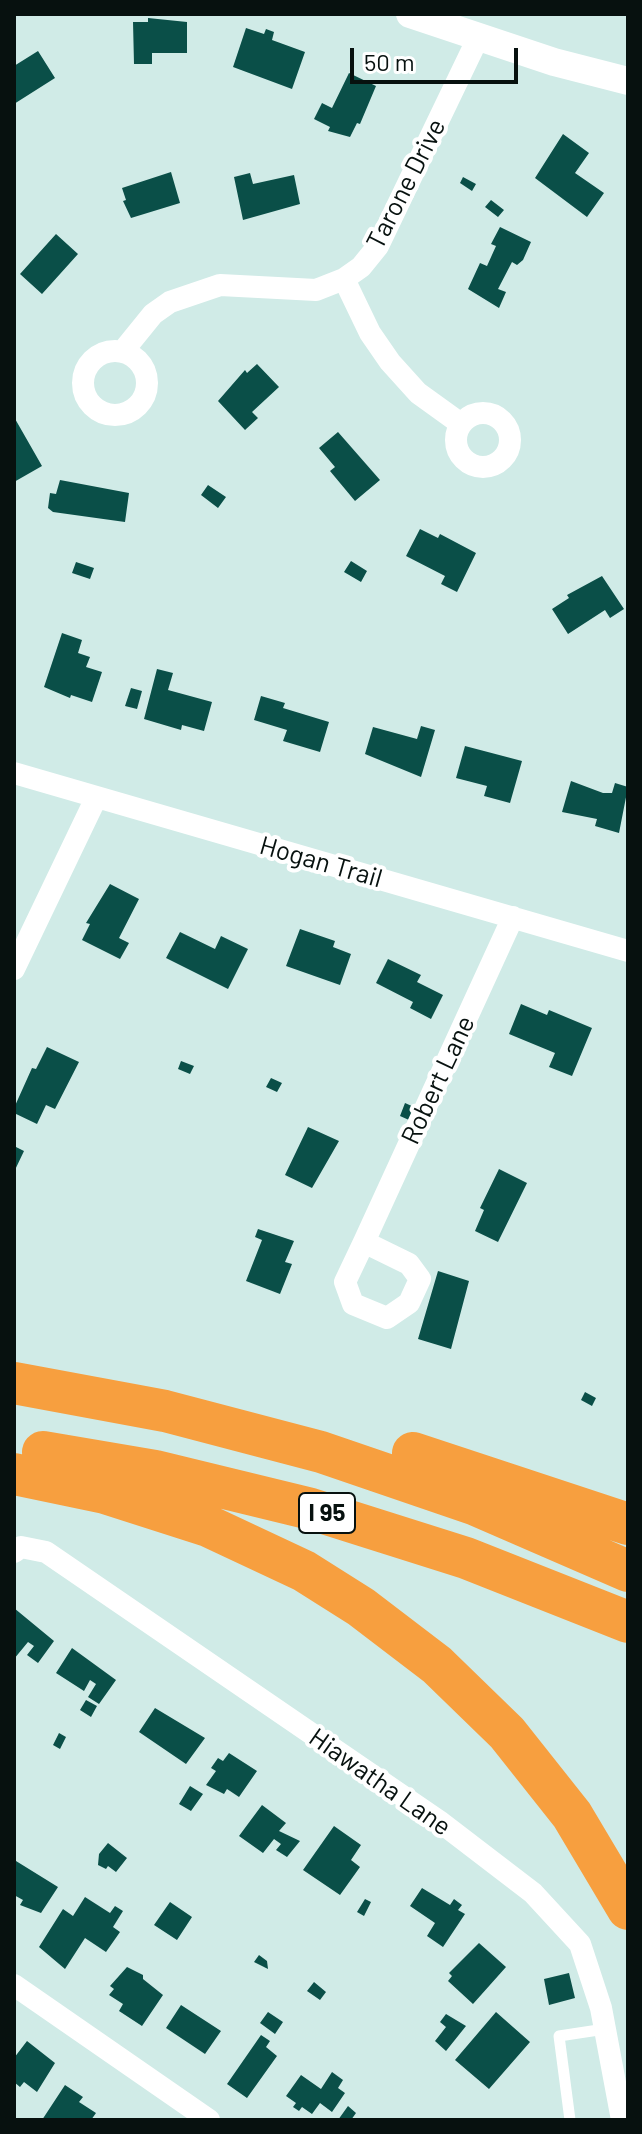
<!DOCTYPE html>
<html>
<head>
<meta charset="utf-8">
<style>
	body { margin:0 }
	#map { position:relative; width:642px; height:2134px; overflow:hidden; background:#d0ebe7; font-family:Barlow,sans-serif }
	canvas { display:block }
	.frame { position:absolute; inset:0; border:16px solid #07110f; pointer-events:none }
	.scale { position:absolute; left:350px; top:48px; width:168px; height:36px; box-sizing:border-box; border:4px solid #07110f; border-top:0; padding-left:10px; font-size:24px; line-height:28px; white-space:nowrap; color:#07110f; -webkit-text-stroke:6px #fff; paint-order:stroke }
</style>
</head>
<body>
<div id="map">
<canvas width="642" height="2134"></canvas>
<div class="frame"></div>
<div class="scale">50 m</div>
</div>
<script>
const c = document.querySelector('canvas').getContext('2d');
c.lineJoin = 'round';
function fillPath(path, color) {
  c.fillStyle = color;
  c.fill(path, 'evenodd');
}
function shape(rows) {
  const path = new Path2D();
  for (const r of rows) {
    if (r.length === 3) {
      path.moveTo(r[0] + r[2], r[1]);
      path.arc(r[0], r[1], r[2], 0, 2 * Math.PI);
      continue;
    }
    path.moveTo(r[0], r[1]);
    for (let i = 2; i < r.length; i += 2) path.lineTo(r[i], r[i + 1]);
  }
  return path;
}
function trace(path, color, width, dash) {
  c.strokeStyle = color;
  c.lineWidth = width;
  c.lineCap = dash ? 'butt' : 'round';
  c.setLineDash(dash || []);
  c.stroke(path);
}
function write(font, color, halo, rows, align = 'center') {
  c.font = font + ' Barlow,sans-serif';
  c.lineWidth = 8;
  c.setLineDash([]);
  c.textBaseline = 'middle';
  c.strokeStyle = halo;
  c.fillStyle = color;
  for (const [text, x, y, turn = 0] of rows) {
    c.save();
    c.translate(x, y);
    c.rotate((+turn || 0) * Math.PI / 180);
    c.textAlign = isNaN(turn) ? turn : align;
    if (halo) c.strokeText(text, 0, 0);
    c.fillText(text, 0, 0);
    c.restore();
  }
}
fillPath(shape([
	[148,18,187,22,187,53,152,53,152,64,134,64,133,22,148,22],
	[246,28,264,34,266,29,274,32,272,40,305,52,292,89,233,67],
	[38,51,55,78,14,104,14,66],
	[349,73,376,86,360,124,357,123,350,137,328,131,330,127,314,119,322,103,332,108],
	[563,134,589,153,575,173,604,193,587,217,535,178],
	[171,172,180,203,131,218,123,201,126,200,122,188],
	[250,173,253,184,294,175,300,204,243,220,234,177],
	[463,177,476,184,472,191,460,183],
	[491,200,504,210,498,217,485,207],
	[500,227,531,242,523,260,517,265,512,262,498,289,506,292,499,308,468,289,480,263,487,266,496,246,491,244],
	[56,234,78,254,42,294,20,274],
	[257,364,279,387,252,412,258,418,245,430,218,401,245,370,247,373],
	[14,417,42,466,14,482],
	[338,432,380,480,355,501,330,471,335,467,319,448],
	[60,480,129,493,125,522,53,512,48,508,50,493,56,494],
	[208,485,226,497,218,508,201,495],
	[420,529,438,538,440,534,476,553,457,592,441,584,445,576,406,556],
	[351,561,367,571,361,582,344,572],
	[76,562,94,568,90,579,72,573],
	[602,576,624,609,610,618,605,610,568,634,552,609,569,598,567,595],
	[62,633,82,640,78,653,90,657,86,667,102,672,92,702,71,695,70,698,44,687],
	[157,669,173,673,168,690,212,702,204,731,182,725,181,730,144,719],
	[131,688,142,691,137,709,125,706],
	[261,696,285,703,283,708,329,722,320,752,283,741,287,730,254,720],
	[421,726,435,730,421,777,365,754,373,727,417,739],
	[465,746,522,761,510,803,484,796,487,786,456,778],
	[571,781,603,793,612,793,615,783,628,787,619,833,595,826,597,819,562,812],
	[110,884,139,899,119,938,129,943,120,959,82,940,90,924,86,923],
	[300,929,335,941,333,947,351,954,340,985,286,966],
	[180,932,215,949,221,936,248,949,228,989,166,958],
	[388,959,421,975,417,982,443,995,431,1019,410,1008,413,1002,376,983],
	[521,1004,547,1015,549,1010,592,1028,572,1076,549,1067,555,1053,509,1034],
	[47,1047,79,1062,55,1109,46,1105,37,1124,14,1113,14,1108,32,1068,36,1069],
	[181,1061,194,1066,190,1074,178,1069],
	[271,1078,282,1083,277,1092,266,1087],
	[405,1103,414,1107,409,1120,400,1116],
	[308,1127,339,1141,312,1188,285,1175],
	[14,1146,24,1151,14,1172],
	[499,1169,527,1183,498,1242,475,1231,484,1210,480,1208],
	[258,1229,294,1241,285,1262,292,1264,280,1294,246,1281,262,1240,255,1237],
	[438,1271,469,1281,451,1349,418,1339],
	[585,1392,596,1398,592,1406,581,1400],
	[14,1608,54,1641,38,1663,27,1655,34,1646,28,1642,14,1659],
	[72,1648,116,1680,99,1704,88,1697,96,1684,90,1680,84,1691,56,1673],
	[86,1700,97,1706,91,1717,80,1710],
	[155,1708,205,1738,186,1764,139,1732],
	[59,1733,66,1737,60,1749,53,1745],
	[229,1753,257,1771,239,1797,227,1789,224,1794,206,1785,216,1771,211,1768,218,1758,223,1761],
	[190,1786,203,1794,191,1811,179,1804],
	[262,1805,286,1823,279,1831,300,1841,287,1857,276,1850,281,1844,274,1839,263,1853,239,1836],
	[334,1826,361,1845,351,1860,360,1867,340,1895,303,1870],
	[108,1843,127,1858,116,1872,108,1866,106,1869,98,1865,99,1854],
	[16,1861,58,1887,41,1913,20,1905,23,1900,14,1895],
	[422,1888,450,1905,454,1899,462,1905,458,1910,465,1914,443,1947,427,1936,435,1923,410,1906],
	[85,1897,110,1913,115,1906,123,1911,113,1927,120,1932,106,1952,85,1938,65,1969,39,1947,63,1909,73,1916],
	[365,1899,371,1902,364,1916,357,1912],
	[170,1902,192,1917,177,1940,154,1925],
	[479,1943,506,1967,473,2004,448,1981,452,1976,449,1973],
	[259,1955,267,1961,268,1969,254,1962],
	[127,1967,143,1975,143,1979,163,1995,142,2026,119,2011,123,2004,109,1995,114,1989,110,1986],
	[569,1973,575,1998,549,2005,544,1979],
	[314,1982,326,1992,320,2000,307,1991],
	[181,2005,221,2031,205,2054,166,2028],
	[268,2012,283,2022,275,2034,260,2023],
	[496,2012,530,2042,489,2089,455,2060],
	[446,2014,466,2026,446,2051,435,2041,446,2027,440,2022],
	[261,2035,270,2041,266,2047,277,2056,247,2098,227,2084],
	[27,2041,55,2063,37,2092,24,2082,20,2087,14,2082,14,2058],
	[332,2072,343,2080,338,2088,345,2093,332,2112,320,2103,312,2114,302,2107,299,2111,293,2107,296,2103,286,2096,301,2075,321,2089],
	[65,2085,83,2097,79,2102,96,2113,91,2120,42,2120],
	[348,2106,356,2113,351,2120,338,2120]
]), '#0a4f48');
trace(shape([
	[570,2120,559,2036,605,2029]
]), '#fff', 11);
trace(shape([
	[344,279,370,333,390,362,418,393,461,424],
	[115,383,32],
	[123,351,153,314,170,302,220,285,316,290,344,279,361,267,378,246,478,38],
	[483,440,27],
	[14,773,628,951],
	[14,969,96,798],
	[364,1242,409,1264,420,1279,409,1303,387,1318,353,1304,345,1282,364,1242,513,917],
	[14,1552,21,1547,46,1552,439,1821,533,1893,580,1944,601,2008,622,2120],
	[14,1985,209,2120]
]), '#fff', 22);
trace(shape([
	[410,14,554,62,628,81]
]), '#fff', 28);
trace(shape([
	[14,1383,165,1411,321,1452,476,1505,628,1571],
	[43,1452,155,1471,311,1509,466,1558,628,1622],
	[413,1453,628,1524],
	[14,1474,105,1493,208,1526,304,1571,361,1607,437,1665,507,1733,572,1815,628,1909]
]), '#f79f3f', 42);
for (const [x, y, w] of [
	[327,1513,56]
]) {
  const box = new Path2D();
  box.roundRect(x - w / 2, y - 20, w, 40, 6);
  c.fillStyle = '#fff';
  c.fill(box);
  trace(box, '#07110f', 2);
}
write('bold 24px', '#07110f', null, [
	["I 95",327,1513]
]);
write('26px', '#07110f', '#fff', [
	["Tarone Drive",406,184,-63],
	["Hogan Trail",321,862,16],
	["Robert Lane",438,1080,-65],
	["Hiawatha Lane",380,1782,35]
]);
</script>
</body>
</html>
